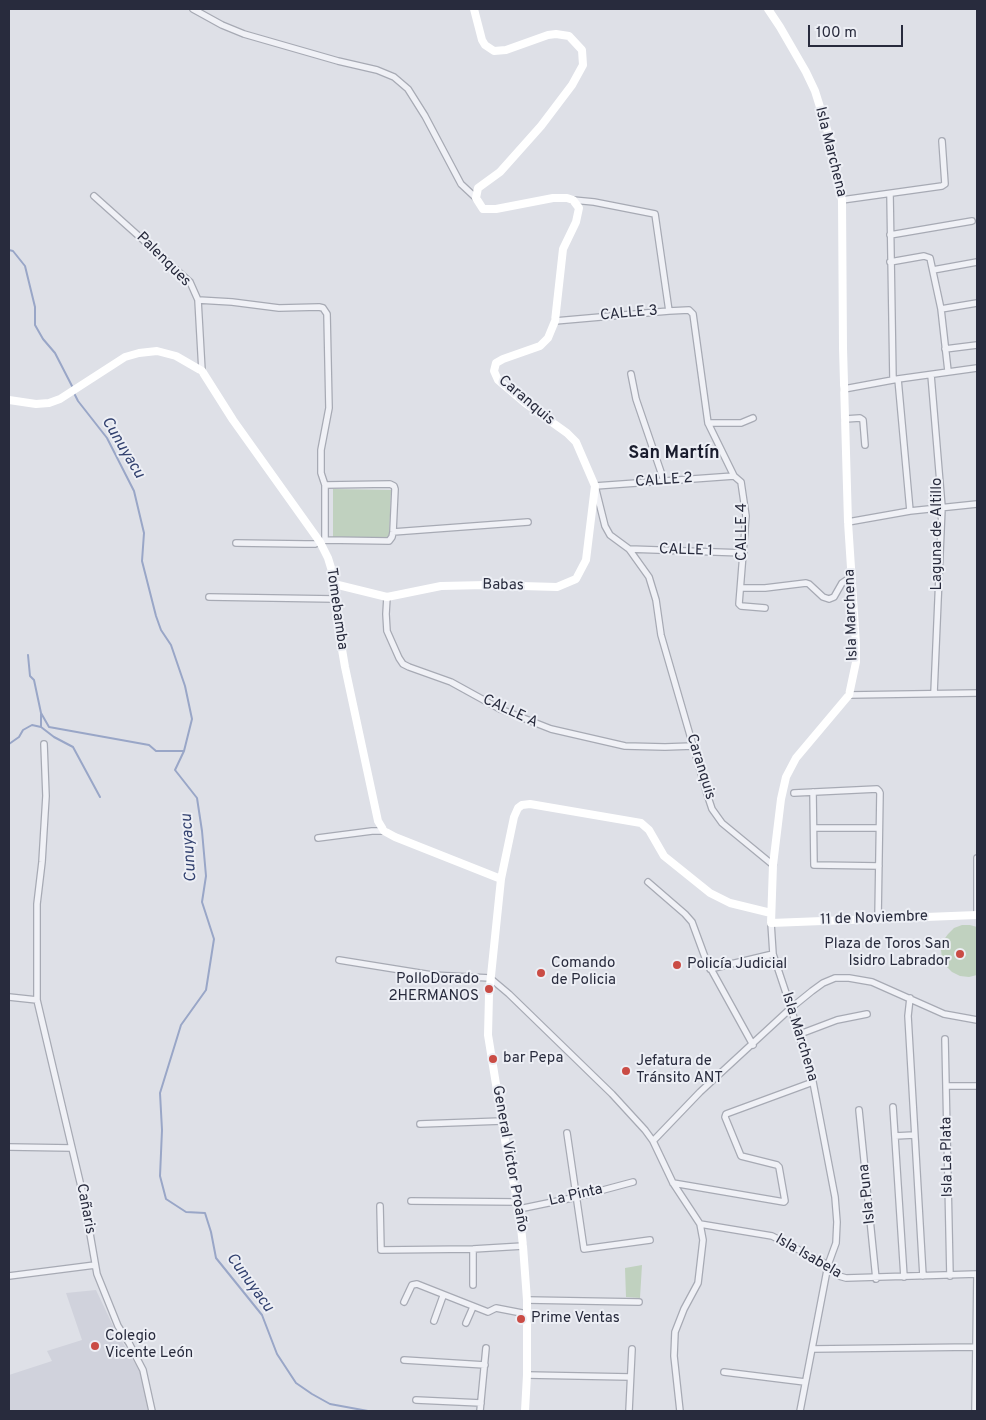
<!DOCTYPE html>
<html>
<head>
<meta charset="utf-8">
<style>
	body { margin:0 }
	#map { position:relative; width:986px; height:1420px; overflow:hidden; background:#dee0e7; font-family:Overpass,sans-serif }
	canvas { display:block }
	.frame { position:absolute; inset:0; border:10px solid #282b3d; pointer-events:none }
	.scale { position:absolute; left:808px; top:25px; width:95px; height:22px; box-sizing:border-box; border:2px solid #282b3d; border-top:0; padding-left:6px; font-size:15px; line-height:18px; white-space:nowrap; color:#282b3d; -webkit-text-stroke:4px #edeff5; paint-order:stroke }
</style>
</head>
<body>
<div id="map">
<canvas width="986" height="1420"></canvas>
<div class="frame"></div>
<div class="scale">100 m</div>
</div>
<script>
const c = document.querySelector('canvas').getContext('2d');
c.lineJoin = 'round';
function fillPath(path, color) {
  c.fillStyle = color;
  c.fill(path, 'evenodd');
}
function shape(rows) {
  const path = new Path2D();
  for (const r of rows) {
    path.moveTo(r[0], r[1]);
    for (let i = 2; i < r.length; i += 2) path.lineTo(r[i], r[i + 1]);
  }
  return path;
}
function trace(path, color, width, dash) {
  c.strokeStyle = color;
  c.lineWidth = width;
  c.lineCap = dash ? 'butt' : 'round';
  c.setLineDash(dash || []);
  c.stroke(path);
}
function write(font, color, halo, rows, align = 'center') {
  c.font = font + ' Overpass,sans-serif';
  c.lineWidth = 4;
  c.setLineDash([]);
  c.textBaseline = 'middle';
  c.strokeStyle = halo;
  c.fillStyle = color;
  for (const [text, x, y, turn = 0] of rows) {
    c.save();
    c.translate(x, y);
    c.rotate((+turn || 0) * Math.PI / 180);
    c.textAlign = isNaN(turn) ? turn : align;
    if (halo) c.strokeText(text, 0, 0);
    c.fillText(text, 0, 0);
    c.restore();
  }
}
fillPath(shape([
	[96,1290,115,1330,141,1373,148,1411,9,1411,9,1375,52,1361,47,1351,82,1340,66,1293]
]), '#d0d2dc');
fillPath(shape([
	[333,489,391,490,389,540,333,541],
	[962,925,970,925,977,927,977,975,969,977,960,976,952,972,946,966,942,958,941,950,943,941,948,934,954,928],
	[642,1265,640,1298,626,1297,625,1268]
]), '#c0d1bf');
trace(shape([
	[9,250,13,251,25,266,35,307,35,325,43,339,55,353,73,388],
	[74,393,78,401,107,438,134,491,144,533,142,561,156,616,161,630,171,645,185,686,192,719,184,751,175,770,197,798,202,831,206,876,202,902,214,939,206,990,181,1025,160,1093,162,1130,160,1176,166,1199,186,1212,205,1213,211,1232,216,1258,262,1315,277,1354,296,1383,312,1394,330,1404,368,1411],
	[28,655,30,676,34,680,41,713,49,727,149,745,156,751,184,751],
	[41,727,54,737,73,747,100,797],
	[9,744,19,737,23,730,32,725,41,727,41,714]
]), '#99a6c7', 2);
const street = shape([
	[193,9,222,25,244,34,338,61,377,70,394,77,408,89,425,116,461,184,476,198],
	[890,194,893,380],
	[94,196,190,282,198,300,202,371],
	[573,200,594,202,655,214,669,311],
	[842,200,942,186,945,184,942,141],
	[890,235,972,221],
	[890,262,924,256,930,258,941,309,948,371],
	[933,270,977,262],
	[198,300,232,302,279,308,319,307,323,308,327,314,329,408,321,450,321,473,325,485],
	[941,309,977,303],
	[555,321,669,311,689,310,693,314,708,423,734,476,741,482,746,516,739,604,741,606,765,608],
	[945,349,977,345],
	[631,374,636,399,664,481],
	[931,375,942,507,934,693],
	[898,379,910,511],
	[844,389,898,379,977,368],
	[845,419,860,418,863,420,865,445],
	[708,423,741,423,753,418],
	[734,476,595,486,605,526,610,535,629,549,649,577,656,600,661,635,707,794,712,809,722,823,773,865],
	[848,522,910,511,977,504],
	[393,532,528,522],
	[236,543,305,544,315,544,325,540,389,541,392,537,393,532,395,489,394,486,390,484,325,485,325,540],
	[629,549,744,553],
	[741,588,765,588,806,583,809,584,823,597,829,599,834,597,842,583,851,577],
	[209,597,335,599],
	[387,597,386,614,387,631,399,658,403,664,409,667,451,682,500,709,551,729,625,746,665,747,693,746],
	[849,695,977,693],
	[44,744,46,796,42,862,37,904,37,1000,84,1199,97,1274,118,1326,129,1343,143,1370,152,1411],
	[813,792,814,865,879,866],
	[794,793,877,789,879,791,880,793,878,918],
	[814,828,879,828],
	[318,838,372,831,384,831],
	[648,882,685,914,692,922,706,960,753,1045],
	[977,915,977,858],
	[771,923,773,954,791,1008,813,1082,835,1197,837,1222,836,1243,828,1265,800,1411],
	[339,960,432,975,490,978,509,994,612,1094,645,1130,653,1141,673,1183,700,1224,703,1240,698,1283,684,1309,675,1332,674,1356,680,1411],
	[710,969,773,954],
	[9,997,37,1000],
	[910,998,908,1016,923,1276],
	[800,1034,837,1020,867,1014],
	[945,1039,950,1276],
	[946,1086,977,1086],
	[893,1107,904,1277],
	[859,1110,876,1279],
	[420,1124,502,1121],
	[567,1133,584,1249,650,1240],
	[895,1136,914,1135],
	[653,1141,700,1092,791,1008,812,991,823,983,835,978,849,978,872,982,944,1014,977,1020],
	[9,1147,72,1148],
	[673,1183,784,1202,785,1201,779,1167,777,1165,741,1156,725,1117,726,1114,813,1082],
	[411,1201,517,1202],
	[380,1206,381,1250,473,1249,523,1246],
	[519,1209,577,1197,633,1182],
	[700,1224,772,1236,828,1265,839,1276,846,1278,977,1274],
	[9,1276,95,1265],
	[473,1285,473,1249],
	[527,1300,639,1302],
	[404,1302,412,1285,417,1284,488,1312,496,1308,527,1314],
	[434,1321,443,1296],
	[466,1323,473,1307],
	[812,1349,975,1347],
	[404,1360,485,1365],
	[724,1372,805,1382],
	[527,1375,630,1377],
	[416,1400,481,1403],
	[480,1411,486,1348],
	[629,1411,632,1349],
	[975,1411,977,1274]
]);
trace(street, '#a7aab4', 8);
trace(street, '#f0f1f6', 5.5);
trace(shape([
	[768,9,780,27,806,72,815,91,830,139,832,158,842,200,843,348,848,522,856,644,856,662,849,695,796,758,786,777,781,799,773,865,771,923,977,915],
	[9,400,36,404,49,403,60,399,125,357,139,353,157,351,176,356,202,371,233,420,320,542,328,558,332,571,338,626,345,667,378,821,384,831,395,837,501,879],
	[334,584,387,597,441,586,486,585,557,587,576,579,586,560,595,486,576,442,567,433,525,403,498,380,494,371,496,363,503,359,540,346,548,338,555,321,563,249,576,222,579,208,573,200,567,198,553,198,496,209,483,209,476,198,478,188,500,172,541,126,572,85,583,65,582,50,569,36,556,34,548,35,506,50,494,51,485,45,482,40,474,9],
	[525,1411,527,1375,527,1300,523,1246,519,1209,507,1152,488,1035,489,995,501,879,514,817,518,808,522,805,530,804,641,823,649,830,664,856,710,893,730,903,771,913]
]), '#fff', 8);
for (const [x, y, r, color] of [
	[960,954,5,"#ca4c45"],
	[677,965,5,"#ca4c45"],
	[541,973,5,"#ca4c45"],
	[489,989,5,"#ca4c45"],
	[493,1059,5,"#ca4c45"],
	[626,1071,5,"#ca4c45"],
	[521,1319,5,"#ca4c45"],
	[95,1346,5,"#ca4c45"]
]) {
  const dot = new Path2D();
  dot.arc(x, y, r, 0, 2 * Math.PI);
  c.fillStyle = color;
  c.fill(dot);
  trace(dot, '#edeff5', 2);
}
write('15px', '#282b3d', '#edeff5', [
	["Isla Marchena",830,152,76],
	["Palenques",163,260,45],
	["CALLE 3",629,314,-5],
	["Caranquis",526,401,40],
	["CALLE 2",664,481,-4],
	["CALLE 4",743,532,-90],
	["Laguna de Altillo",938,534,-90],
	["CALLE 1",686,551,2],
	["Babas",503,586,1],
	["Tomebamba",336,609,82],
	["Isla Marchena",852,615,-92],
	["CALLE A",510,712,25],
	["Caranquis",700,767,73],
	["11 de Noviembre",874,919,-2],
	["Isla Marchena",799,1037,73],
	["Isla La Plata",948,1157,-91],
	["General Victor Proaño",509,1159,80],
	["Isla Puna",868,1194,-96],
	["La Pinta",576,1196,-13],
	["Cañaris",85,1209,79],
	["Isla Isabela",808,1257,30]
]);
write('15px', '#282b3d', '#edeff5', [
	["Plaza de Toros San",950,945,"right"],
	["Isidro Labrador",950,962,"right"],
	["Comando",551,964],
	["de Policia",551,981],
	["Policía Judicial",687,965],
	["PolloDorado",479,980,"right"],
	["2HERMANOS",479,997,"right"],
	["bar Pepa",503,1059],
	["Jefatura de",636,1062],
	["Tránsito ANT",636,1079],
	["Prime Ventas",531,1319],
	["Colegio",105,1337],
	["Vicente León",105,1354]
], 'left');
write('italic 16px', '#334270', '#edeff5', [
	["Cunuyacu",122,448,59],
	["Cunuyacu",190,848,-94],
	["Cunuyacu",249,1283,54]
]);
write('bold 18px', '#1a1d2e', '#edeff5', [
	["San Martín",674,454]
]);
</script>
</body>
</html>
